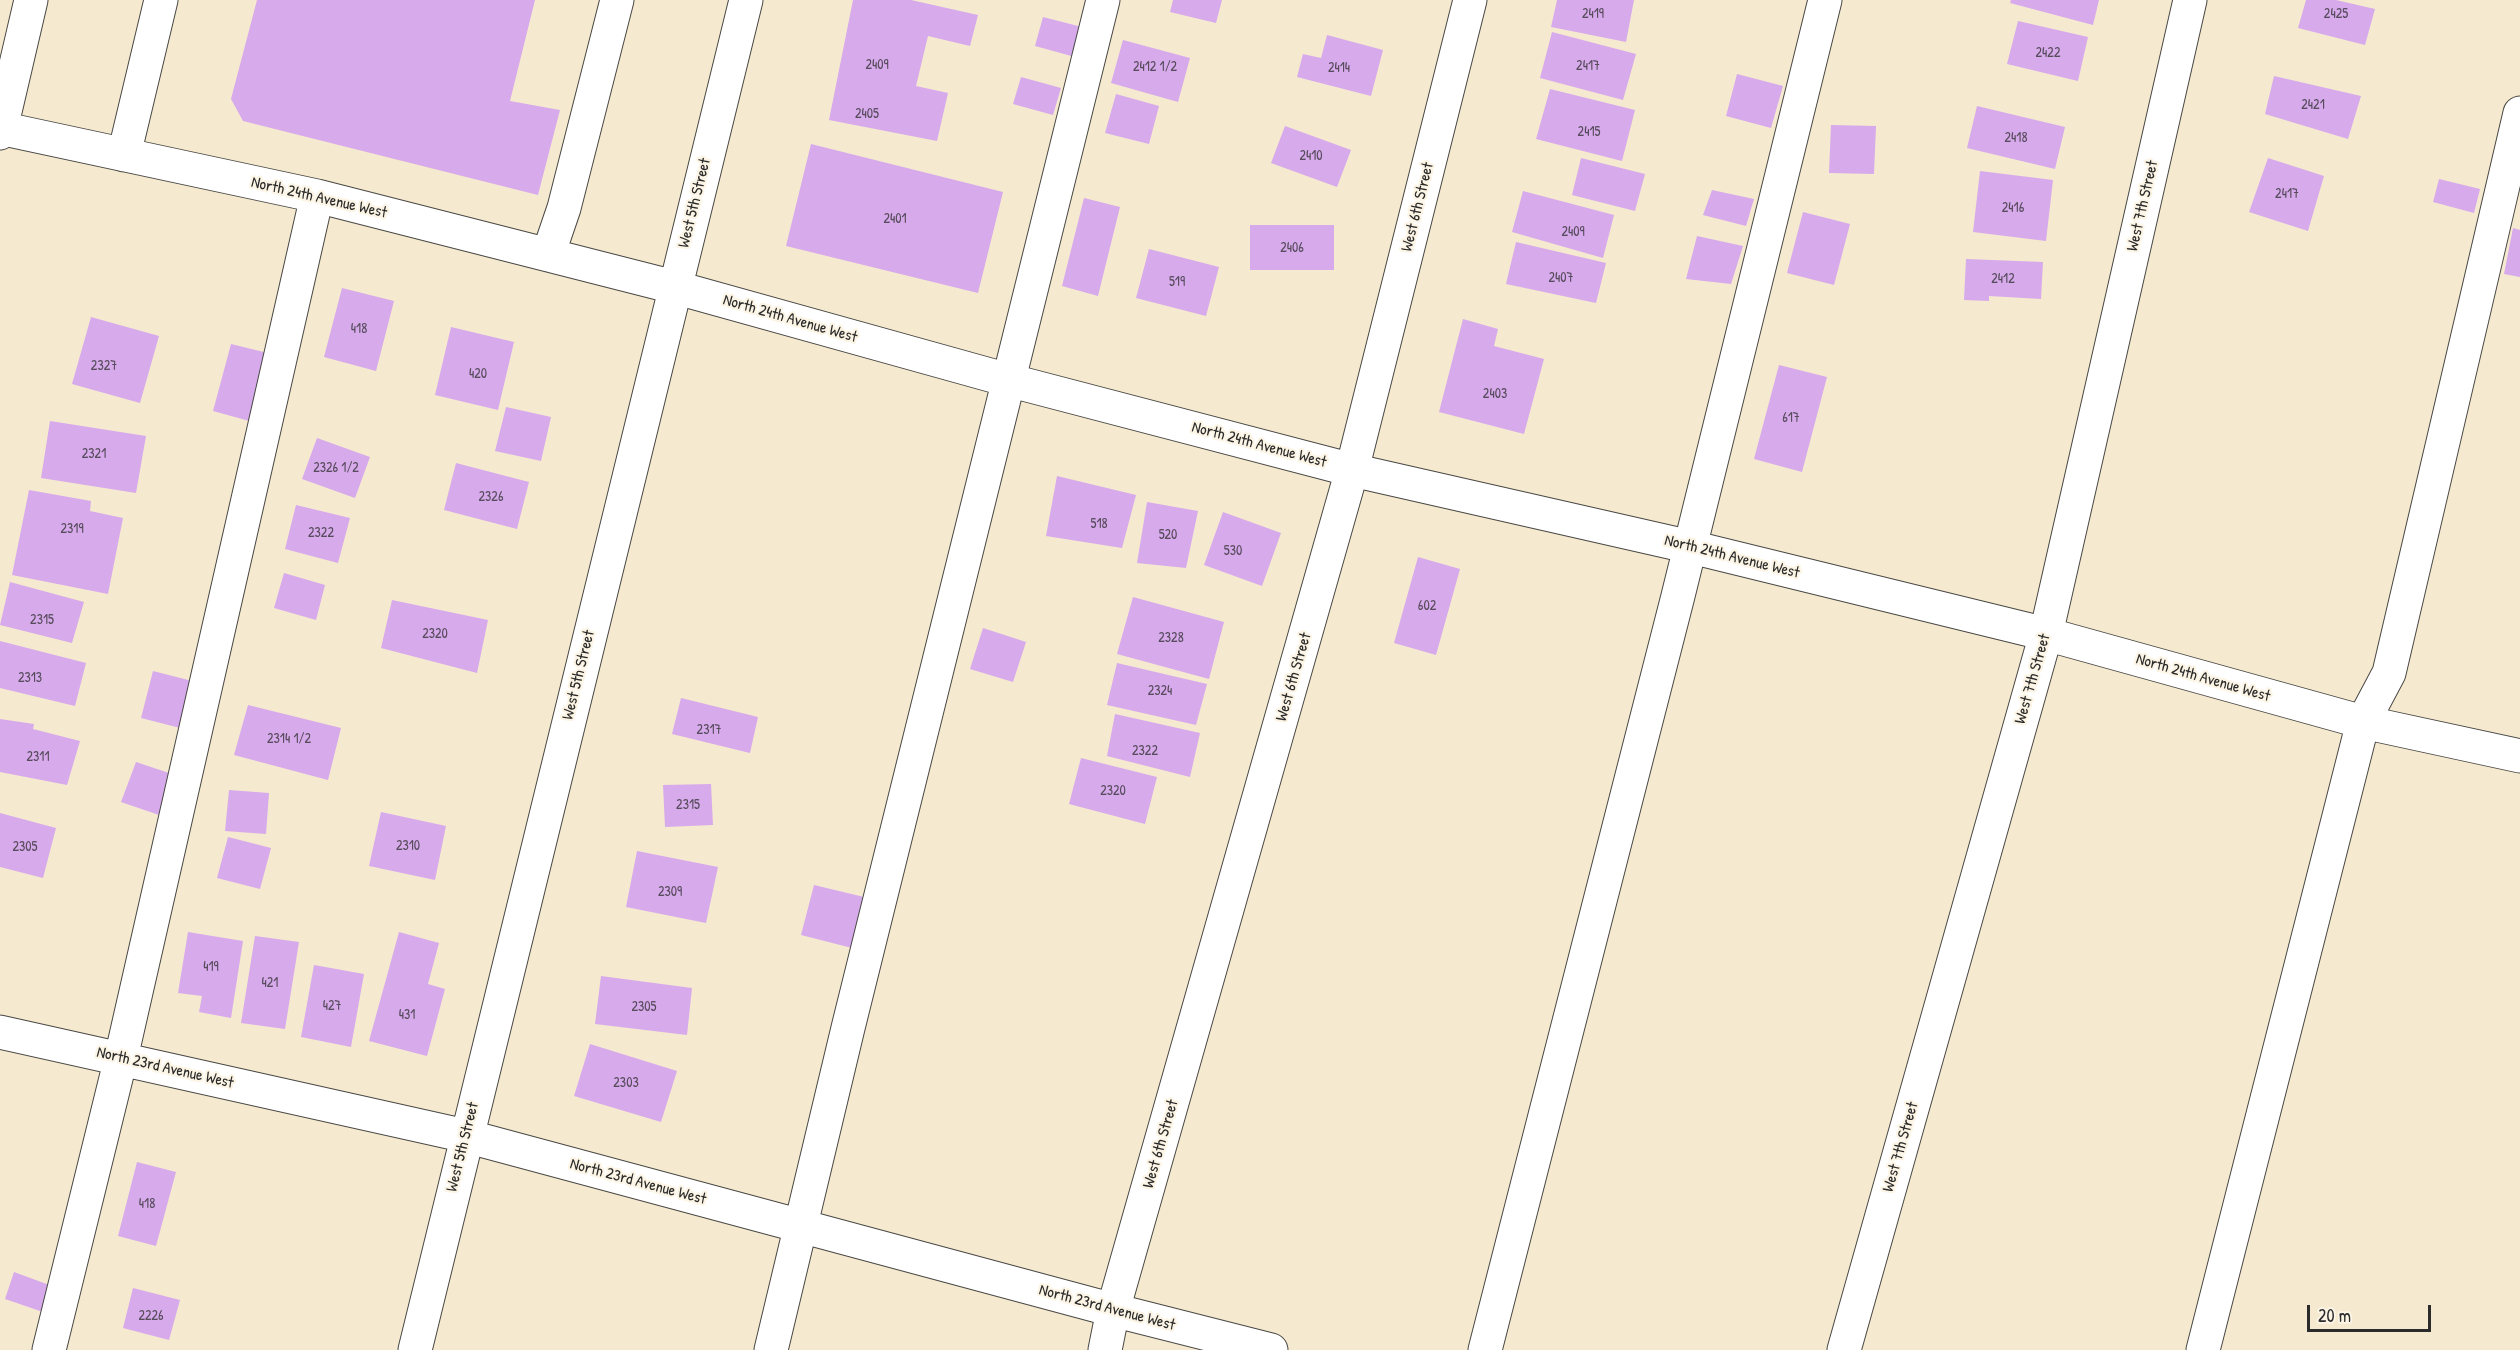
<!DOCTYPE html>
<html>
<head>
<meta charset="utf-8">
<style>
	body { margin:0 }
	#map { position:relative; width:2520px; height:1350px; overflow:hidden; background:#f5e9d0; font-family:"Patrick Hand",sans-serif }
	canvas { display:block }
	.scale { position:absolute; left:2307px; top:1305px; width:124px; height:27px; box-sizing:border-box; border:3px solid #2b2b2b; border-top:0; padding-left:8px; font-size:18px; line-height:21px; white-space:nowrap; color:#2b2b2b; -webkit-text-stroke:4px #fcf5e5; paint-order:stroke }
</style>
</head>
<body>
<div id="map">
<canvas width="2520" height="1350"></canvas>
<div class="scale">20 m</div>
</div>
<script>
const c = document.querySelector('canvas').getContext('2d');
c.lineJoin = 'round';
function fillPath(path, color) {
  c.fillStyle = color;
  c.fill(path, 'evenodd');
}
function shape(rows) {
  const path = new Path2D();
  for (const r of rows) {
    path.moveTo(r[0], r[1]);
    for (let i = 2; i < r.length; i += 2) path.lineTo(r[i], r[i + 1]);
  }
  return path;
}
function trace(path, color, width, dash) {
  c.strokeStyle = color;
  c.lineWidth = width;
  c.lineCap = dash ? 'butt' : 'round';
  c.setLineDash(dash || []);
  c.stroke(path);
}
function write(font, color, halo, rows, align = 'center') {
  c.font = font + ' "Patrick Hand",sans-serif';
  c.lineWidth = 4.5;
  c.setLineDash([]);
  c.textBaseline = 'middle';
  c.strokeStyle = halo;
  c.fillStyle = color;
  for (const [text, x, y, turn = 0] of rows) {
    c.save();
    c.translate(x, y);
    c.rotate((+turn || 0) * Math.PI / 180);
    c.textAlign = isNaN(turn) ? turn : align;
    if (halo) c.strokeText(text, 0, 0);
    c.fillText(text, 0, 0);
    c.restore();
  }
}
fillPath(shape([
	[257,0,535,0,510,101,560,110,538,195,243,121,231,99],
	[853,0,911,0,978,15,970,46,928,36,916,86,948,93,937,141,829,120],
	[1173,0,1222,0,1216,23,1170,12],
	[1557,0,1634,0,1626,42,1551,27],
	[2011,0,2099,0,2093,25,2010,3],
	[2306,0,2336,0,2375,9,2365,45,2298,28],
	[1043,17,1082,27,1075,57,1035,46],
	[2018,21,2088,37,2078,81,2007,64],
	[1552,32,1636,54,1623,100,1540,78],
	[1327,35,1383,50,1371,96,1297,77,1303,54,1321,58],
	[1123,40,1190,58,1178,102,1111,83],
	[1737,74,1783,86,1771,128,1726,116],
	[2274,76,2361,96,2348,139,2265,114],
	[1021,77,1061,88,1053,115,1013,104],
	[1550,89,1635,110,1622,161,1536,139],
	[1116,94,1159,106,1149,144,1105,133],
	[1977,106,2065,127,2055,169,1967,148],
	[1831,125,1876,126,1874,174,1829,173],
	[1285,126,1351,150,1337,187,1271,163],
	[811,144,1003,192,978,293,786,246],
	[1581,158,1645,174,1635,211,1572,195],
	[2268,158,2324,176,2308,231,2249,212],
	[1980,171,2053,180,2046,241,1973,232],
	[2439,179,2480,189,2474,213,2433,202],
	[1712,190,1754,199,1746,226,1703,215],
	[1523,191,1614,215,1603,258,1512,232],
	[1084,198,1120,207,1098,296,1062,286],
	[1803,212,1850,224,1834,285,1787,273],
	[1250,225,1334,225,1334,270,1250,270],
	[2513,228,2520,230,2520,277,2504,274],
	[1697,236,1743,246,1731,284,1686,279],
	[1516,242,1606,263,1596,303,1506,284],
	[1149,249,1219,267,1206,316,1136,298],
	[1966,259,2043,262,2041,299,1989,296,1989,301,1964,300],
	[342,288,394,301,376,371,324,357],
	[91,317,159,336,140,403,72,384],
	[1463,319,1498,329,1494,346,1544,359,1524,434,1439,412],
	[451,327,514,342,498,410,435,395],
	[231,344,272,354,253,422,213,411],
	[1779,365,1827,377,1802,472,1754,459],
	[506,407,551,417,541,461,495,451],
	[50,421,146,436,136,493,41,478],
	[317,438,370,457,355,498,302,479],
	[456,463,529,482,517,529,444,510],
	[1057,476,1136,495,1122,548,1046,536],
	[29,490,91,501,90,511,123,518,108,594,12,575],
	[1147,502,1198,511,1186,568,1137,563],
	[296,505,350,518,338,563,285,549],
	[1223,512,1281,533,1262,586,1204,565],
	[1418,557,1460,569,1436,655,1394,643],
	[284,573,325,585,316,620,274,608],
	[10,582,84,602,72,643,0,625],
	[1133,597,1224,622,1209,679,1117,654],
	[392,600,488,620,477,673,381,648],
	[983,628,1026,642,1013,682,970,669],
	[0,641,86,663,75,706,0,688],
	[1117,663,1207,684,1196,725,1107,705],
	[153,671,200,683,188,730,141,718],
	[681,698,758,717,750,753,672,734],
	[248,705,341,728,328,780,234,755],
	[1115,714,1200,733,1190,777,1107,756],
	[0,719,34,724,33,729,80,741,67,785,0,772],
	[1081,758,1157,777,1145,824,1069,804],
	[136,762,175,775,162,816,121,802],
	[711,784,713,825,665,827,663,785],
	[229,790,269,793,266,834,225,831],
	[381,812,446,826,435,880,369,866],
	[0,813,56,828,43,878,0,867],
	[228,837,271,848,260,889,217,878],
	[637,851,718,867,706,923,626,907],
	[814,885,864,897,852,948,801,935],
	[188,932,243,941,231,1018,199,1012,202,996,178,993],
	[399,932,439,943,428,984,445,989,427,1056,369,1041],
	[255,936,299,942,285,1029,241,1023],
	[314,965,364,974,351,1047,301,1037],
	[601,976,692,988,687,1035,595,1024],
	[590,1044,677,1071,661,1122,574,1096],
	[137,1162,176,1172,156,1246,118,1236],
	[14,1272,52,1286,43,1312,5,1299],
	[133,1288,180,1300,169,1340,123,1328]
]), '#d7aaec');
const minor = shape([
	[0,128,317,196,674,287,1008,380,1352,470,1691,547,2046,634,2363,722,2520,756],
	[0,133,31,0],
	[124,155,161,0],
	[548,255,564,208,617,0],
	[0,1032,466,1136,1113,1310,1271,1350],
	[49,1350,121,1058,317,196],
	[415,1350,746,0],
	[771,1350,848,1028,1103,0],
	[1105,1350,1113,1310,1352,470,1470,0],
	[1485,1350,1678,596,1825,0],
	[1844,1350,2046,634,2190,0],
	[2203,1350,2363,722,2389,673,2520,113]
]);
trace(minor, '#494844', 35);
trace(minor, '#fff', 33);
write('14px', '#564b5b', null, [
	["2419",1593,14],
	["2425",2336,14],
	["2422",2048,53],
	["2409",877,65],
	["2417",1588,66],
	["2412 1/2",1155,67],
	["2414",1339,68],
	["2421",2313,105],
	["2405",867,114],
	["2415",1589,132],
	["2418",2016,138],
	["2410",1311,156],
	["2417",2287,194],
	["2416",2013,208],
	["2401",895,219],
	["2409",1573,232],
	["2406",1292,248],
	["2407",1561,278],
	["2412",2003,279],
	["519",1177,282],
	["418",359,329],
	["2327",104,366],
	["420",478,374],
	["2403",1495,394],
	["617",1791,418],
	["2321",94,454],
	["2326 1/2",336,468],
	["2326",491,497],
	["518",1099,524],
	["2319",72,529],
	["2322",321,533],
	["520",1168,535],
	["530",1233,551],
	["602",1427,606],
	["2315",42,620],
	["2320",435,634],
	["2328",1171,638],
	["2313",30,678],
	["2324",1160,691],
	["2317",709,730],
	["2314 1/2",289,739],
	["2322",1145,751],
	["2311",38,757],
	["2320",1113,791],
	["2315",688,805],
	["2310",408,846],
	["2305",25,847],
	["2309",670,892],
	["419",211,967],
	["421",270,983],
	["427",332,1006],
	["2305",644,1007],
	["431",407,1015],
	["2303",626,1083],
	["418",147,1204],
	["2226",151,1316]
]);
write('16px', '#2b2b2b', '#fcf5e5', [
	["North 24th Avenue West",319,198,13],
	["West 5th Street",695,203,-76],
	["West 7th Street",2143,206,-77],
	["West 6th Street",1418,207,-76],
	["North 24th Avenue West",790,319,16],
	["North 24th Avenue West",1259,445,15],
	["North 24th Avenue West",1732,557,14],
	["West 5th Street",579,675,-76],
	["West 6th Street",1294,677,-74],
	["North 24th Avenue West",2203,678,16],
	["West 7th Street",2033,679,-74],
	["North 23rd Avenue West",165,1068,13],
	["West 6th Street",1161,1144,-74],
	["West 5th Street",463,1147,-76],
	["West 7th Street",1901,1147,-74],
	["North 23rd Avenue West",638,1182,15],
	["North 23rd Avenue West",1107,1308,15]
]);
</script>
</body>
</html>
